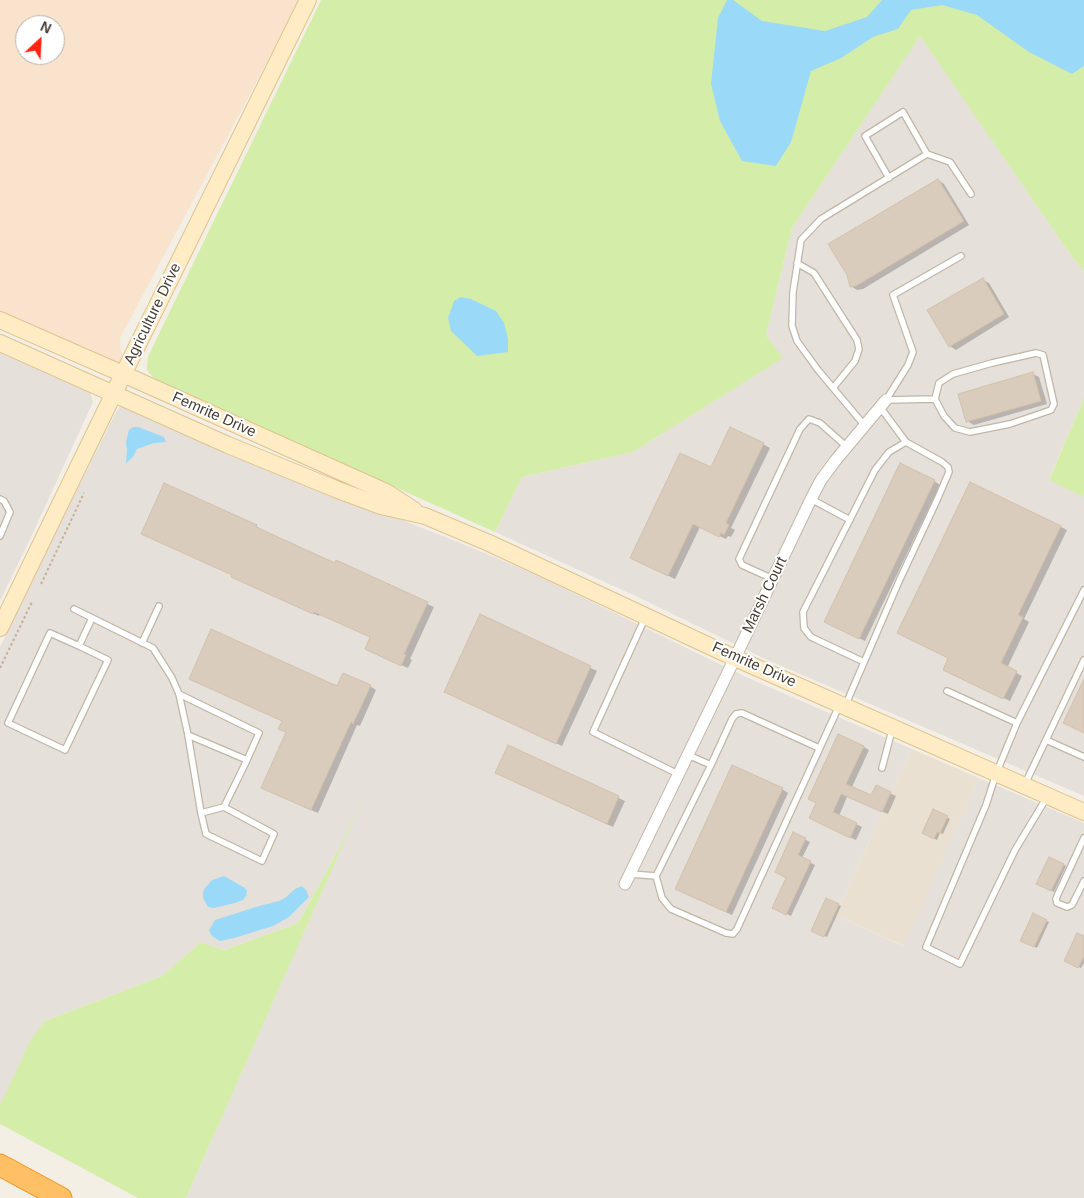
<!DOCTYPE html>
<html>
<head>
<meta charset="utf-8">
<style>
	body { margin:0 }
	#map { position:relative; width:1084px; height:1198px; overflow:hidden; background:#f4efe5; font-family:Helvetica,sans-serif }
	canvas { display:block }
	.north { position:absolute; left:15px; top:15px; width:50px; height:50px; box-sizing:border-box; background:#fff; border:1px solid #b6b2ae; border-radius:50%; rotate:25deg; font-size:14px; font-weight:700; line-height:20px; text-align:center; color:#483e34 }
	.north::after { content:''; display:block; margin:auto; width:18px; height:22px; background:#ff2311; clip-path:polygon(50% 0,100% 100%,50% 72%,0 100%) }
</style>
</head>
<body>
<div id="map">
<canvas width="1084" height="1198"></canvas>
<div class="north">N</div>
</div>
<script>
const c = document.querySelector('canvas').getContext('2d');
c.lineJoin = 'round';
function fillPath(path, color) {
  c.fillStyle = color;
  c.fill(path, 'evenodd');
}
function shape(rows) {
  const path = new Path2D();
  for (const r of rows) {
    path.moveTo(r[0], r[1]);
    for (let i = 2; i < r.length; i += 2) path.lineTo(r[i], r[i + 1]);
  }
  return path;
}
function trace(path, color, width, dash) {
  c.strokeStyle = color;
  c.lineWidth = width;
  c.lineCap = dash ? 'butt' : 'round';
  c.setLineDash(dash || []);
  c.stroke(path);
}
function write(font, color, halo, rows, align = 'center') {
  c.font = font + ' Helvetica,sans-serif';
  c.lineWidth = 4;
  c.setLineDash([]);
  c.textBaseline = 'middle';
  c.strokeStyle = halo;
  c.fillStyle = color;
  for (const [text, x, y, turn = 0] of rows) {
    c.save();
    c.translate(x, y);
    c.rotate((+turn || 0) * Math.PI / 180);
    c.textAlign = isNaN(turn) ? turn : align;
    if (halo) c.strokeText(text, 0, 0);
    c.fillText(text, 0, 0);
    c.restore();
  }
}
fillPath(shape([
	[912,749,979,778,904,946,835,915]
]), '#e9e0d2');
fillPath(shape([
	[0,0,300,0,120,338,123,374,0,320],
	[25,25,55,25,55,55,25,55]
]), '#f9e3cd');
fillPath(shape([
	[920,35,1070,254,1084,272,1084,398,1049,479,1084,497,1084,796,763,658,640,598,495,532,522,477,633,452,782,358,766,335,792,228],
	[0,348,89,389,93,402,32,535,0,601],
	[126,406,308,483,468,546,539,576,746,677,912,749,835,915,903,946,979,778,1084,823,1084,1198,186,1198,357,812,341,845,298,923,224,950,201,942,162,976,45,1021,0,1105,0,647,47,550,115,414,120,407]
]), '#e6e0da');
fillPath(shape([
	[321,0,1084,0,1084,272,1070,254,920,36,792,228,766,335,783,358,633,452,522,477,495,532,156,380,151,375,147,370,147,365,148,357,156,340],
	[1084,398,1084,497,1049,480],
	[365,795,186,1198,138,1198,0,1124,0,1105,31,1039,45,1021,162,976,201,942,224,950,298,923,341,845]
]), '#d4eea9');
fillPath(shape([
	[727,0,733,0,762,21,825,31,867,17,882,0,1084,0,1084,66,1072,74,1029,52,977,15,942,5,911,10,898,29,873,37,841,58,811,71,791,142,776,166,742,161,720,121,711,84,718,18],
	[461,297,471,299,496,311,504,323,508,339,508,352,477,356,451,331,448,318,454,301],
	[133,427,138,427,164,437,166,442,154,443,137,449,133,457,126,463,127,450,126,442,129,430],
	[224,876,245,888,247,891,246,896,243,900,235,903,214,908,208,907,203,898,203,892,205,888,212,880],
	[302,886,306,890,309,897,289,917,273,926,234,938,220,941,212,936,209,930,215,920,259,906,279,901,285,898,295,889]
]), '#9ad9f8');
fillPath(shape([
	[938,180,944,184,969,225,863,289,857,290,851,286],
	[983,280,989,283,1009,317,956,350,950,346,928,310],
	[1033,374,1039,377,1047,404,974,425,967,421],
	[763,444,770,448,731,528,735,530,731,537,728,536,726,539,700,527,675,579,637,561,712,469],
	[934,481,940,485,865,641,832,625],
	[256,526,262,530,262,531,434,607,410,659,412,660,408,668,372,652,371,637,320,614,319,616,239,580],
	[1061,527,1067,530,1024,619,1029,622,1007,668,1022,676,1010,701,950,673],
	[480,616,597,671,562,746,452,695],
	[190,679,338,688,370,686,376,690,360,726,357,725,318,813,269,791,287,733,280,729,283,721],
	[509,747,625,801,613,827,503,776],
	[864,747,869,750,852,787,872,796,876,787,896,796,888,814,847,797,839,816,862,827,856,840,816,821],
	[782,789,788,793,732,915,683,892],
	[933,811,950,819,943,834,940,833,937,840,923,833],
	[794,834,810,842,802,858,815,865,791,916,778,910,787,878],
	[1050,858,1066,866,1054,892,1038,884],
	[826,899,841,906,827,937,812,930],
	[1033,915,1049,922,1037,948,1021,940],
	[1084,937,1084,963,1081,968,1066,960]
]), '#0003');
const building = shape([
	[938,179,964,221,856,286,850,287,847,275,828,244,938,179],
	[983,278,1004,314,949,347,927,310,983,278],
	[1033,372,1041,401,966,422,958,394,1033,372],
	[730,427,764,443,726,523,729,525,724,535,721,533,719,537,693,524,668,576,630,558,680,453,711,467,730,427],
	[900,463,935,480,859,639,824,622,900,463],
	[970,482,1061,526,1018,615,1023,617,1001,663,1017,671,1003,699,943,670,948,658,897,633,970,482],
	[164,483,257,525,256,527,335,563,336,560,428,602,404,654,406,655,401,666,365,649,370,637,314,612,313,614,231,577,232,575,141,534,164,483],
	[480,614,591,666,556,744,444,692,480,614],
	[211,629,337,686,343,673,371,685,353,724,351,722,311,810,261,788,286,732,278,729,282,721,189,679,211,629],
	[1084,679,1084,733,1063,723,1084,679],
	[838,734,864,746,846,784,871,795,876,785,891,792,882,812,841,794,833,812,857,823,850,838,809,818,816,803,808,799,838,734],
	[508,745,619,796,607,824,495,773,508,745],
	[732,765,783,788,726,912,675,889,732,765],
	[933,809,948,816,940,833,937,832,934,839,922,833,933,809],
	[793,832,806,838,798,855,811,861,786,915,772,908,786,878,775,872,793,832],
	[1049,857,1064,864,1051,891,1036,884,1049,857],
	[826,898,839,904,824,937,811,931,826,898],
	[1033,913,1047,920,1034,947,1020,941,1033,913],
	[1077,933,1084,936,1084,956,1078,968,1064,961,1077,933]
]);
fillPath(building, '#daccbc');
trace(building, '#d3c1ab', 1);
const lane = shape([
	[889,178,865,136,903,112,927,154],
	[797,263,814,273,857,340,859,349,855,361,833,388],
	[886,400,935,399,944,416,955,428,970,432,1010,424,1051,410,1054,404,1043,355,1036,353,992,363,953,374,939,383,935,399],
	[886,400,908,365,913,352,893,295,961,256],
	[865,426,818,370,797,341,792,326,793,292,801,240,821,219,927,154,950,162,971,194],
	[0,499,4,501,10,512,0,536],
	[811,499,850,520],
	[773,579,742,565,739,559,800,429,809,419,820,423,847,447],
	[74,609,153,648,172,678,179,694,188,735,201,813,206,834,262,861,274,834,224,807,201,813],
	[645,618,593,732,678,774],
	[142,643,159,606],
	[79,646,50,633,8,723,65,750,108,660,79,646,92,618],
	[864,662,811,637,804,628,803,612,875,470,889,452,906,442],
	[947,691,1017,723],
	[179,694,259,733,247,760,224,807],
	[846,704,900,579,937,500,949,472,948,467,942,462,906,442,880,407],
	[188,735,247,760],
	[1046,740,1084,757],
	[688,755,711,765],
	[882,768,892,730],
	[1025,784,1084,660],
	[1047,797,1015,850,960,964,926,947,986,805,996,774,1017,723,1084,590],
	[1084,838,1058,894,1056,899,1057,903,1067,907,1072,905,1084,881],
	[630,874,656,876,662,898,671,909,726,933,733,934,737,929,839,706],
	[656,876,711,765,732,719,736,714,742,713,819,748]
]);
const street = shape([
	[625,884,735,658,811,499,821,480,835,461,886,400]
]);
const secondary = shape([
	[0,320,123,374,386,492,414,510],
	[0,343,228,445,338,490,381,506,425,516,489,543,735,658,1084,812],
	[0,628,114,393,308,0]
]);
const highway = shape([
	[0,1165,61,1198]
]);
trace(lane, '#c1b6a6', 8);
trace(street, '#c1b6a6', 13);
trace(secondary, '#ddc391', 18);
trace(highway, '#ef9524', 23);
trace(shape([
	[41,584,84,493],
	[0,668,32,602]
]), '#c4b096', 2, [2.5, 2.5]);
trace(lane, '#fff', 5.5);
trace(street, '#fff', 11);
trace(secondary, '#ffecc4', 16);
trace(highway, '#ffc065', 21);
write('15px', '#483e34', '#fff', [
	["Agriculture Drive",153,314,-64],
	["Femrite Drive",214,415,24],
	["Marsh Court",765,595,-64],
	["Femrite Drive",754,665,24]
]);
</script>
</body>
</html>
